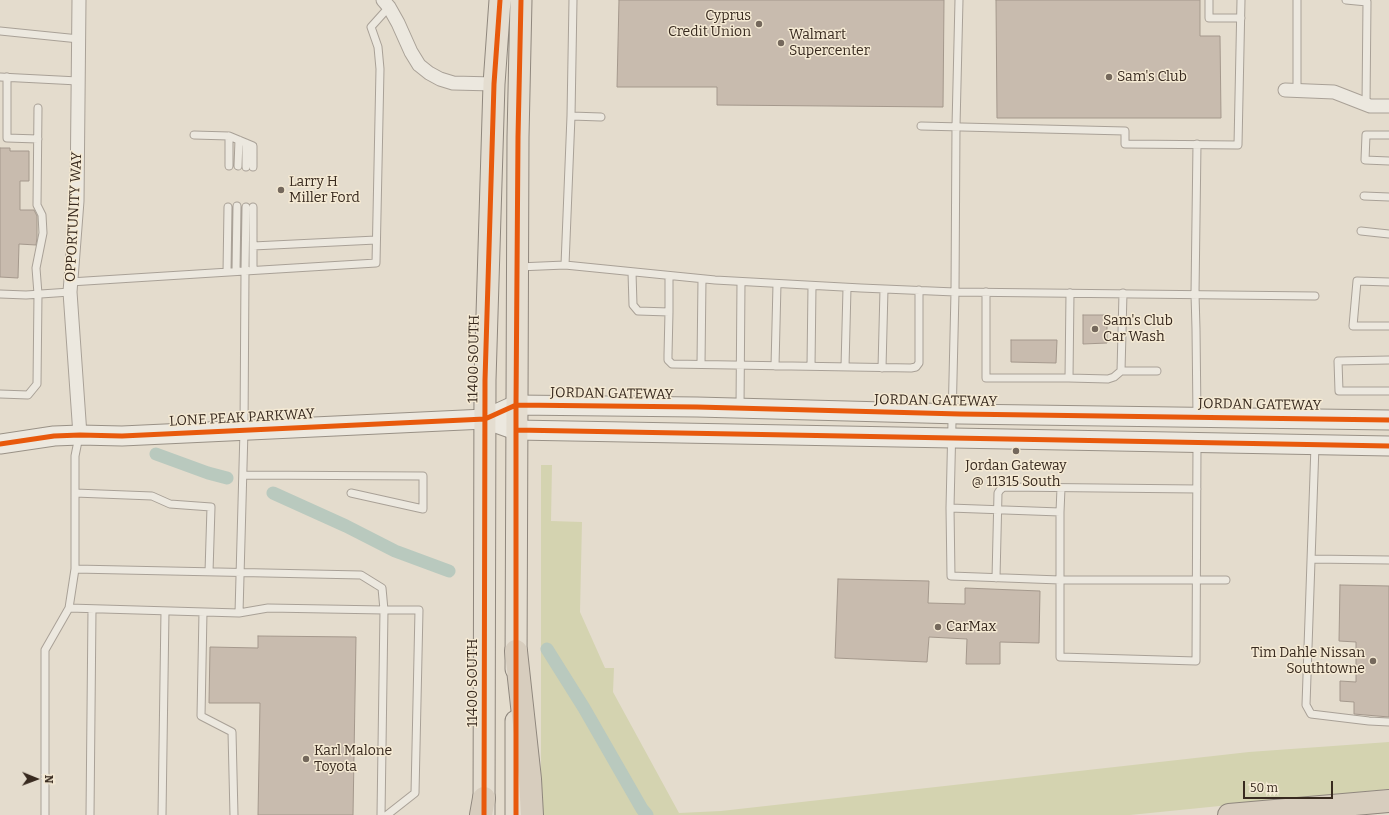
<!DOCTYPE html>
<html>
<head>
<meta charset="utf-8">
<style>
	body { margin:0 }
	#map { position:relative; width:1389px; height:815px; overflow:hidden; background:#e4dccd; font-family:Bitter,serif }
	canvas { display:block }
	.north { position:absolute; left:16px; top:759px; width:40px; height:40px; -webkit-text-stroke:3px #f5ead4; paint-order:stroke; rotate:91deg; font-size:11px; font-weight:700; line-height:16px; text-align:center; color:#382a1f }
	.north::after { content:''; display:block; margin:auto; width:14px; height:18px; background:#382a1f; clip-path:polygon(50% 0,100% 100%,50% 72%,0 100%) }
	.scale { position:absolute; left:1243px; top:781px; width:90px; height:18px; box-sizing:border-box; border:2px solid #382a1f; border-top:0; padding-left:5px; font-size:12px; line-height:14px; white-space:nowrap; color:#382a1f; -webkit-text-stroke:3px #f5ead4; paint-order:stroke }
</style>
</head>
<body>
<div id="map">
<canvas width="1389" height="815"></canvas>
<div class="north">N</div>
<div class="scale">50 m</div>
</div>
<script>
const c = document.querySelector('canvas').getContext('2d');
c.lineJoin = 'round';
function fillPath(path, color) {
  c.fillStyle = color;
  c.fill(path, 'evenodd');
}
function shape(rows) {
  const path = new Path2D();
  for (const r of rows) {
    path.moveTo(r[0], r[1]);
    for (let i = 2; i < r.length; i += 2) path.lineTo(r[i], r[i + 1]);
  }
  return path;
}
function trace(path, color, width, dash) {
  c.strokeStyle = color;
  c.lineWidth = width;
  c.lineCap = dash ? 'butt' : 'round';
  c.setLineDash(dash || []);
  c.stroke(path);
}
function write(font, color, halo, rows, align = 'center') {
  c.font = font + ' Bitter,serif';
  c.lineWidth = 3;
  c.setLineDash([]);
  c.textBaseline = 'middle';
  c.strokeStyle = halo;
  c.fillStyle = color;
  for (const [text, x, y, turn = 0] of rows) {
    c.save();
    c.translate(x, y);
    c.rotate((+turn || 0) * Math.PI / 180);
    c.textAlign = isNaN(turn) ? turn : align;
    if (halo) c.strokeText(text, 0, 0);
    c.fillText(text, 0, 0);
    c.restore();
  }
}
fillPath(shape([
	[541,465,552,465,551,521,582,522,580,612,605,668,614,668,613,692,679,813,721,811,1249,752,1389,742,1389,789,1130,815,541,815]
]), '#d4d3b0');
trace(shape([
	[156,454,208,473,227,478],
	[273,493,346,526,395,551,449,571],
	[547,649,584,708,642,809,647,815]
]), '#b9c9be', 13);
const building = shape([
	[619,0,944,0,943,107,717,105,717,87,617,87,619,0],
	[996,0,1200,0,1200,36,1220,36,1221,118,997,118,996,0],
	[0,148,10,148,10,151,29,151,29,181,20,181,20,210,34,210,37,216,37,238,36,245,19,244,18,278,0,277,0,148],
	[1083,315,1107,315,1107,343,1083,344,1083,315],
	[1011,340,1057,340,1056,363,1011,362,1011,340],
	[838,579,929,581,928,603,965,604,965,588,1040,591,1039,643,1000,642,1000,664,966,664,967,639,929,637,927,662,835,658,838,579],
	[1340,585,1389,586,1389,717,1354,714,1354,702,1340,701,1340,681,1356,682,1356,642,1339,641,1340,585],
	[258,636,356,637,353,815,258,815,260,703,209,703,210,647,258,648,258,636]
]);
fillPath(building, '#c8bbae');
trace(building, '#a4988c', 1);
const lane = shape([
	[959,0,956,126,955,292,950,508,951,576,1060,580,1226,580],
	[1209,0,1209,18,1241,18],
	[1297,0,1297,91],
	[1346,0,1367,2,1366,105],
	[0,31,79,39],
	[0,77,78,81],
	[7,77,7,138,38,139],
	[571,116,573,0],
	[921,126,1125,131,1125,144,1238,145,1241,0],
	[194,135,229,136,229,166],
	[1389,135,1366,135,1365,160,1389,161],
	[229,136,253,146,253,167],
	[246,143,246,167],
	[1197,144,1195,294,1196,329,1197,416],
	[238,166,239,140],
	[1364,196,1389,197],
	[1361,231,1389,234],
	[253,246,376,240],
	[565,265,715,280,861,288,955,292,1315,296],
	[518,267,565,265,571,116,601,117],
	[253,270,253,207],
	[236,271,237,206],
	[227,272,228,207],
	[632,272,633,305,638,311,669,312,669,276],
	[70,282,245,271,246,207],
	[1389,282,1357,281,1353,326,1389,326],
	[986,292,986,378,1069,378,1070,293],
	[1123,293,1121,371,1157,371],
	[0,294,26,295,70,292],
	[669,312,668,355,668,360,672,364,911,368,916,367,919,363,919,290],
	[1389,360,1338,361,1339,391,1389,391],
	[701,364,702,279],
	[775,366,777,284],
	[811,366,812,286],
	[845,367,847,288],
	[882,368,884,289],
	[1069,378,1108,379,1114,377,1121,371],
	[0,394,28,395,37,384,38,294,36,268,43,233,42,215,37,205,38,108],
	[740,407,741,282],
	[1315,445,1306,705,1311,714,1369,721,1389,722],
	[243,475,423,476,423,509,351,493],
	[75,493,152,496,170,504,211,507,209,572],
	[950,508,1060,512,1060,657,1196,661,1197,443],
	[1060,512,1061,488],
	[1311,559,1389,560],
	[75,569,75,456,79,436],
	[996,578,998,493,1000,490,1004,487,1197,489],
	[69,608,239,613,244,430,245,271,376,263,380,69,378,47,371,27,389,7],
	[203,612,201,716,232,732,234,815],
	[239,613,268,608,384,610,381,815],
	[45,815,45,650,69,608,75,569,361,575,382,588,384,610,419,610,415,793,387,815],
	[90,815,92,609],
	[162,815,165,611]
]);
const street = shape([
	[79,0,77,201,70,292,80,435],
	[383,0,389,7,398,23,411,52,419,65,429,73,440,79,453,83,494,84],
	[1285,90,1334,92,1370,106,1389,106]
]);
const secondary = shape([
	[485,419,516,430,1389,446],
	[0,444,54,436,80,435,122,436,485,419,516,405,697,407,960,414,1389,420]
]);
const primary = shape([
	[516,669,518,137,521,0],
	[484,815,485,380,494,84,500,0],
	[516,815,516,721]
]);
const highway = shape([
	[516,651,530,779,532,815],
	[481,815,484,798],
	[1229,815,1389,801]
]);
trace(lane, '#a9a197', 9);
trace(street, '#a9a197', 15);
trace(secondary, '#999186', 21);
trace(primary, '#8f877d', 23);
trace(highway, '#8f877d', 24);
trace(lane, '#ece8df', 7);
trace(street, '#ece8df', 13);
trace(secondary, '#ece8df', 19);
trace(primary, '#e4ddd0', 21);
trace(highway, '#d7cdbe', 22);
trace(shape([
	[516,430,1389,446],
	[0,444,54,436,80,435,122,436,485,419,516,405,697,407,960,414,1389,420],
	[484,815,485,380,494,84,500,0],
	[516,815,516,405,518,137,521,0]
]), '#e8590c', 5);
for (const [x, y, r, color] of [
	[759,24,4,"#74685c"],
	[781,43,4,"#74685c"],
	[1109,77,4,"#74685c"],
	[281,190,4,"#74685c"],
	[1095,329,4,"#74685c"],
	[1016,451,4,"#74685c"],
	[938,627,4,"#74685c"],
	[1373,661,4,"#74685c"],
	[306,759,4,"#74685c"]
]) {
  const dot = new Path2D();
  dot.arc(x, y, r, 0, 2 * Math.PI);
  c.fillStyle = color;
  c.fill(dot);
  trace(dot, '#f5ead4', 1.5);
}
write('14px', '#382a1f', '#f5ead4', [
	["Cyprus",751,16,"right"],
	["Credit Union",751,32,"right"],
	["Walmart",789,35],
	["Supercenter",789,51],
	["Sam's Club",1117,77],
	["Larry H",289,182],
	["Miller Ford",289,198],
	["Sam's Club",1103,321],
	["Car Wash",1103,337],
	["Jordan Gateway",1016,466,"center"],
	["@ 11315 South",1016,482,"center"],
	["CarMax",946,627],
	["Tim Dahle Nissan",1365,653,"right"],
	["Southtowne",1365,669,"right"],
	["Karl Malone",314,751],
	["Toyota",314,767]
], 'left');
write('14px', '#382a1f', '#f5ead4', [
	["OPPORTUNITY WAY",74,217,-87],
	["11400 SOUTH",474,359,-89],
	["JORDAN GATEWAY",612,394,1],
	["JORDAN GATEWAY",936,401,1],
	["JORDAN GATEWAY",1260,405,1],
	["LONE PEAK PARKWAY",242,418,-3],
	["11400 SOUTH",473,683,-90]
]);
</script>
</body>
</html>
